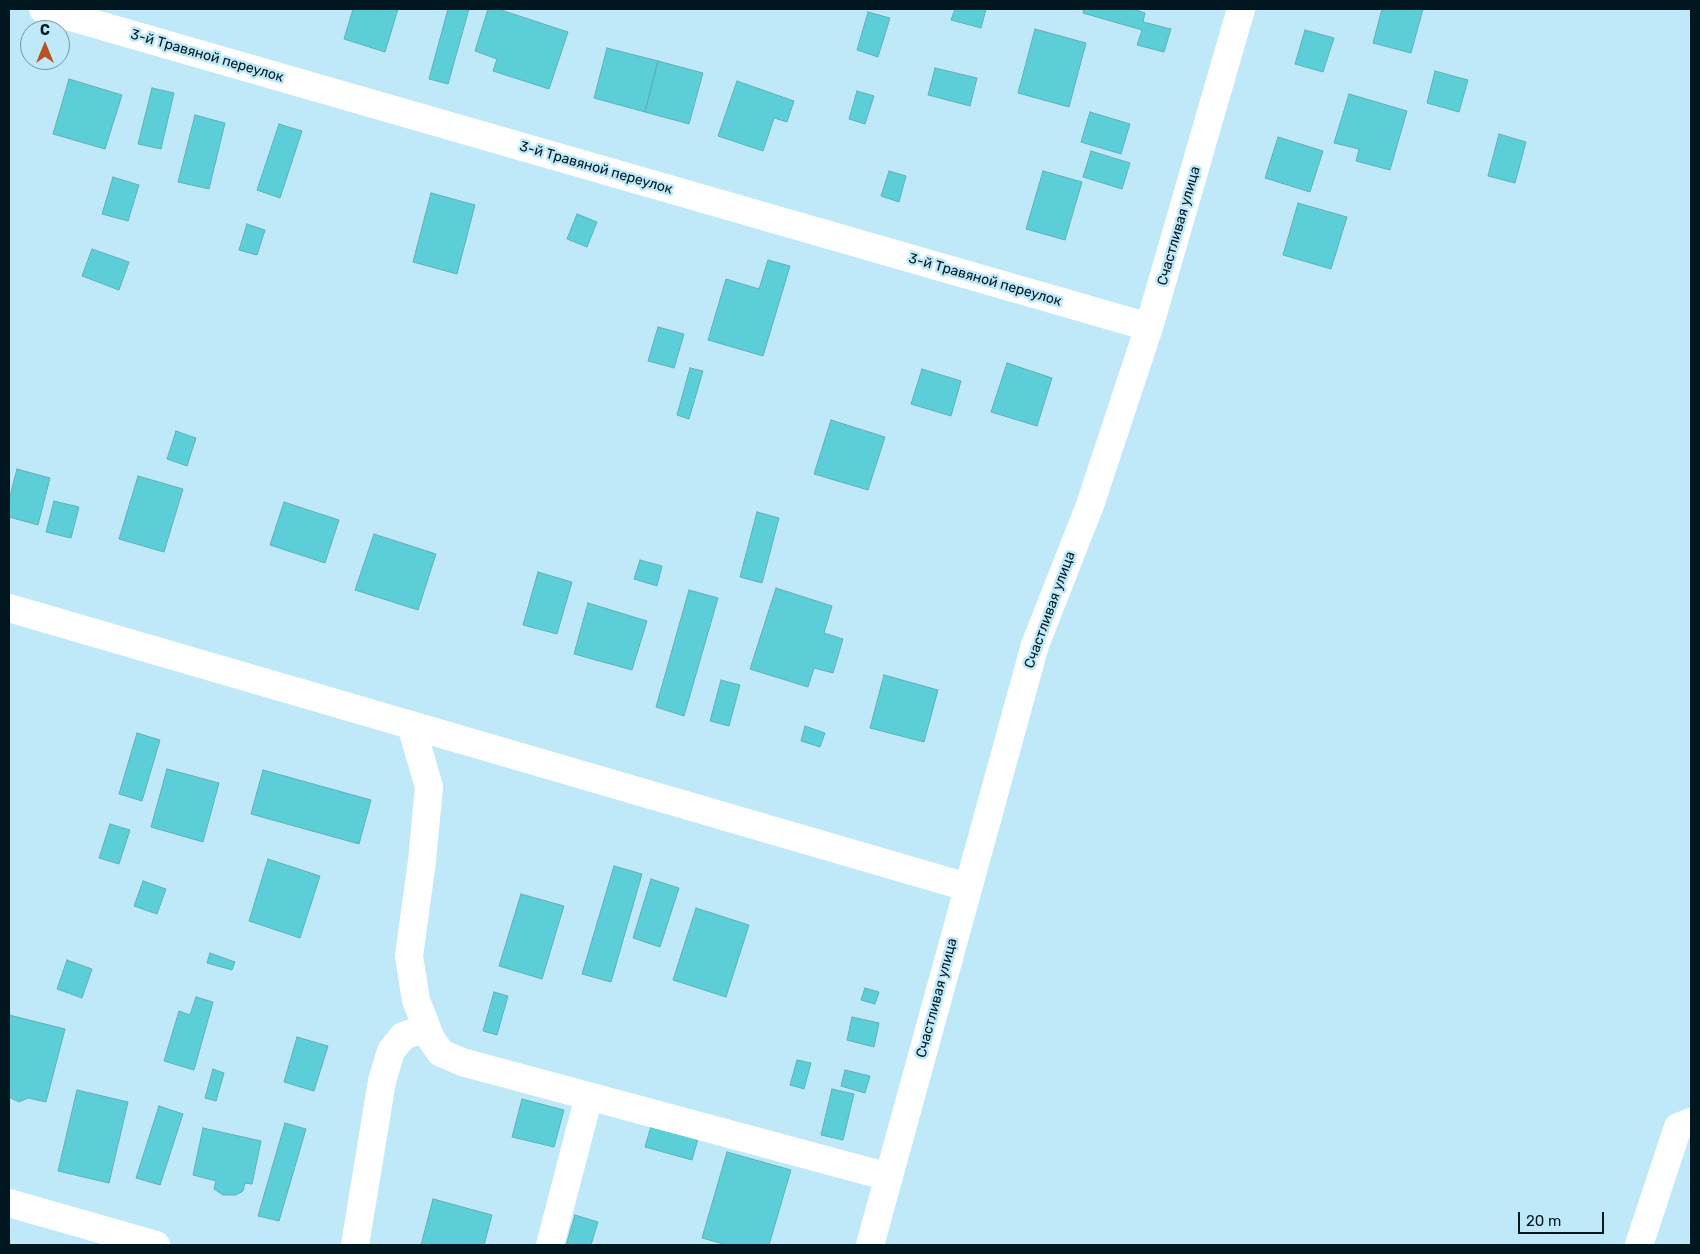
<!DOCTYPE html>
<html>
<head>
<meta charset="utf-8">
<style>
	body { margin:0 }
	#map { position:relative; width:1700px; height:1254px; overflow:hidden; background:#bfe9f8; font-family:Rubik,sans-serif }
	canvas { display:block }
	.frame { position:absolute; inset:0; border:10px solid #001720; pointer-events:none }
	.north { position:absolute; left:20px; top:20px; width:50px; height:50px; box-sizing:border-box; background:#bfe9f8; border:1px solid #7395a2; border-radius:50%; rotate:0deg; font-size:14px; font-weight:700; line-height:20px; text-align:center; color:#001720 }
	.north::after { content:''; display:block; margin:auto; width:18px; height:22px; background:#b75224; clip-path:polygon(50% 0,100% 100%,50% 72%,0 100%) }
	.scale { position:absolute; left:1518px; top:1212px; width:86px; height:22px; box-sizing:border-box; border:2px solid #001720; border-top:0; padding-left:6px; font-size:15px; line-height:18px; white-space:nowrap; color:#001720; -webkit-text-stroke:4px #bfe9f8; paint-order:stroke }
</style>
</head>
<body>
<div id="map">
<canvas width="1700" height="1254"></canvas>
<div class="frame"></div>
<div class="north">С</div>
<div class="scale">20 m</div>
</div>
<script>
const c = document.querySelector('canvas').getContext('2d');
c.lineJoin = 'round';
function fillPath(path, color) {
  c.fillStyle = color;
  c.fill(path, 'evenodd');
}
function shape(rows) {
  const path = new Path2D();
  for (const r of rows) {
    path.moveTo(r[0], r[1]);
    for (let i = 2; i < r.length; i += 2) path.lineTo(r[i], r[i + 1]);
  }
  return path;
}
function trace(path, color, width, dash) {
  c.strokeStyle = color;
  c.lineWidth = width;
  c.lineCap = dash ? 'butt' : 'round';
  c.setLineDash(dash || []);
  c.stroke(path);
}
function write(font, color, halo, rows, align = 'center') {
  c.font = font + ' Rubik,sans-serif';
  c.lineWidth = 5;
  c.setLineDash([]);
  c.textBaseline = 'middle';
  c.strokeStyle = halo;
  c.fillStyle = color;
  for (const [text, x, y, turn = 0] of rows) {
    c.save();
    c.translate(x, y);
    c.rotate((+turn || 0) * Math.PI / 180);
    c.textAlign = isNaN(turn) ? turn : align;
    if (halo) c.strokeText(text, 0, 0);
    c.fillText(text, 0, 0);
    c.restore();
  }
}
const building = shape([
	[353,9,398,9,385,52,344,39,353,9],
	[448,9,469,9,448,84,429,79,448,9],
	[488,9,498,9,568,32,549,89,493,71,497,59,475,51,488,9],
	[955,9,986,9,981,28,951,20,955,9],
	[1084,9,1133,9,1145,13,1143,22,1171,29,1164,52,1137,45,1142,30,1083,13,1084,9],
	[1382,9,1423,9,1411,53,1373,43,1382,9],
	[868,12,890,18,878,57,857,50,868,12],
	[1035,29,1086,43,1069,107,1018,93,1035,29],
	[1305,30,1334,38,1323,72,1295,64,1305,30],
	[607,48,658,61,645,112,594,98,607,48],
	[658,61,703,73,689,124,645,112,658,61],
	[935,68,977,78,970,106,928,95,935,68],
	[1435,71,1468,80,1459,112,1427,103,1435,71],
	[69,79,122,95,105,149,53,134,69,79],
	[737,81,794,101,787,122,774,118,763,151,718,136,737,81],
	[152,88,174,93,161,149,138,144,152,88],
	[857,91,874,96,865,124,849,119,857,91],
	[1349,94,1407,111,1390,170,1356,161,1359,149,1334,143,1349,94],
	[1090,112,1130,124,1121,154,1081,142,1090,112],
	[195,115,225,123,209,189,178,182,195,115],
	[279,124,302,131,280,198,257,190,279,124],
	[1499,134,1526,142,1515,183,1488,176,1499,134],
	[1278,137,1323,151,1310,192,1265,178,1278,137],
	[1091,151,1130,163,1122,189,1083,177,1091,151],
	[889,171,906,176,899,202,881,196,889,171],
	[1043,171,1082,182,1065,240,1026,229,1043,171],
	[113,177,139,185,128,221,102,214,113,177],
	[431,193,475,205,457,274,413,262,431,193],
	[1298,203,1347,217,1331,269,1283,255,1298,203],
	[577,214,597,222,587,247,567,239,577,214],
	[247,224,265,230,257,255,239,250,247,224],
	[92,249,129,262,119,290,82,276,92,249],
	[768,260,790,266,763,356,708,340,726,279,759,289,768,260],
	[658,327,684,334,674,368,648,361,658,327],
	[1007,363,1052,378,1037,426,991,412,1007,363],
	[690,368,703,371,689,419,677,415,690,368],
	[922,369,961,381,951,416,911,404,922,369],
	[831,420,885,437,868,490,814,474,831,420],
	[176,431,196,438,187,466,167,459,176,431],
	[17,469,50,478,38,525,9,517,9,500,17,469],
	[138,476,183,489,164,552,119,539,138,476],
	[54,501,79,507,71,538,46,532,54,501],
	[284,502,339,520,325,563,270,545,284,502],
	[757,512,779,518,762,583,740,577,757,512],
	[374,534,436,554,418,610,355,590,374,534],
	[640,560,662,566,657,586,634,579,640,560],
	[538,572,572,582,557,634,523,625,538,572],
	[776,588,832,606,824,633,843,639,833,673,814,668,808,687,750,669,776,588],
	[689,590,718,598,684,716,656,707,689,590],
	[588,603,647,621,632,670,574,654,588,603],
	[884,675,938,690,924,742,870,728,884,675],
	[721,680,740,685,729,726,710,721,721,680],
	[805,726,825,733,820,747,801,741,805,726],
	[137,733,160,740,142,801,119,794,137,733],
	[167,769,219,783,203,842,151,827,167,769],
	[263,770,371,800,359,844,251,814,263,770],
	[110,824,130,830,119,864,99,858,110,824],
	[268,859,320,876,300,938,249,921,268,859],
	[614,866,642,874,611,982,582,974,614,866],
	[651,879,679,888,660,947,633,938,651,879],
	[143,881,166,889,157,914,134,906,143,881],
	[521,894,564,906,542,979,499,966,521,894],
	[696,908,749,925,726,997,673,980,696,908],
	[210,953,235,962,232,970,207,963,210,953],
	[67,960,92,969,82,998,57,989,67,960],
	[865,988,879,992,875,1004,861,1000,865,988],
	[494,992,508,996,497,1035,483,1031,494,992],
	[196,997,213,1002,194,1070,164,1061,179,1011,190,1015,196,997],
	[9,1015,65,1029,46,1102,28,1098,19,1102,9,1097,9,1015],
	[852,1017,879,1023,874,1047,847,1040,852,1017],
	[297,1037,328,1046,314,1091,284,1082,297,1037],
	[797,1060,811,1063,804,1089,790,1085,797,1060],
	[213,1069,224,1073,216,1101,205,1098,213,1069],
	[845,1070,870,1076,865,1093,841,1086,845,1070],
	[832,1089,854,1094,843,1140,821,1135,832,1089],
	[77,1090,128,1102,109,1183,58,1171,77,1090],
	[522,1099,564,1110,554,1147,512,1137,522,1099],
	[159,1106,183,1114,160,1185,136,1178,159,1106],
	[285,1123,306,1129,279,1221,258,1216,285,1123],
	[651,1126,698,1139,692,1160,645,1147,651,1126],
	[203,1128,261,1141,252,1184,245,1183,243,1191,236,1195,223,1195,214,1189,216,1181,193,1175,203,1128],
	[727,1152,791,1170,769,1245,727,1245,702,1238,727,1152],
	[433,1199,492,1215,484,1245,421,1245,433,1199],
	[575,1215,598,1222,591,1245,566,1245,575,1215]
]);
fillPath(building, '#5cced7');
trace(building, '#60b1b8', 1);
trace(shape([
	[43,9,1149,327],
	[9,608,967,887],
	[411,725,429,787,422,861,409,956,416,1000,431,1039,441,1053,462,1062,889,1177],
	[9,1203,156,1245],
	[355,1245,382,1081,391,1051,403,1036,427,1028],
	[550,1245,589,1096],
	[870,1245,1035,645,1090,505,1149,327,1241,9],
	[1639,1245,1678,1127,1691,1122]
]), '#fff', 28);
write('14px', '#001720', '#bfe9f8', [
	["3-й Травяной переулок",207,56,16],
	["3-й Травяной переулок",596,168,16],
	["Счастливая улица",1179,226,-74],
	["3-й Травяной переулок",985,280,16],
	["Счастливая улица",1050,610,-70],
	["Счастливая улица",937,998,-75]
]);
</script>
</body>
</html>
